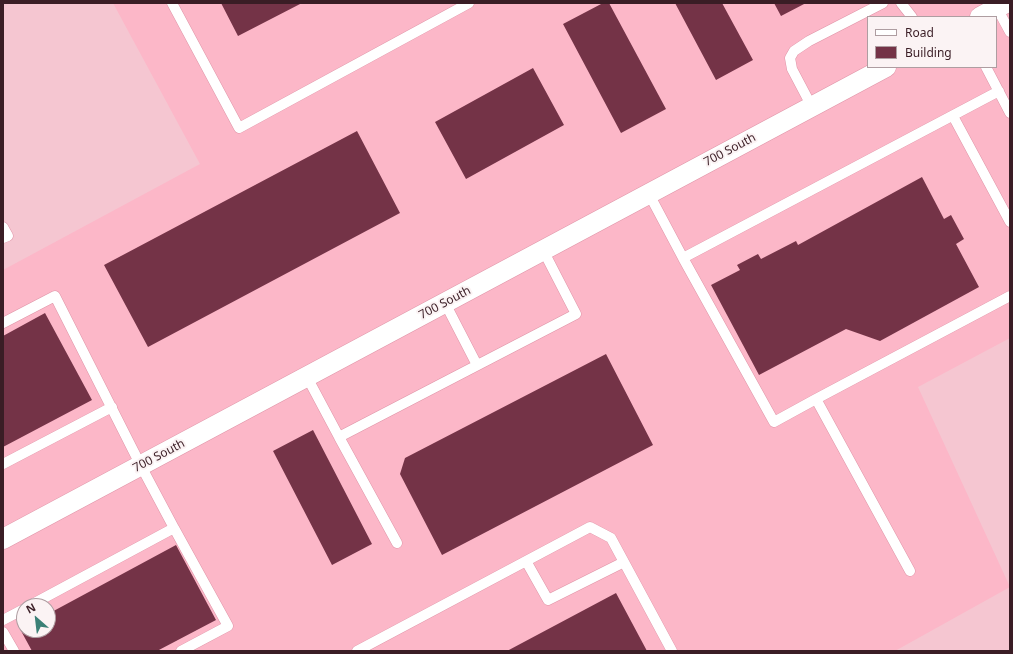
<!DOCTYPE html>
<html>
<head>
<meta charset="utf-8">
<style>
	body { margin:0 }
	#map { position:relative; width:1013px; height:654px; overflow:hidden; background:#f5c6d1; font-family:"Noto Sans",sans-serif }
	canvas { display:block }
	.frame { position:absolute; inset:0; border:4px solid #3a1d25; pointer-events:none }
	.legend { position:absolute; left:867px; top:16px; width:130px; height:52px; box-sizing:border-box; background:#fbf3f4; border:1px solid #ae9da1; margin:0; padding:5px 7px; list-style:none; font-size:12px; color:#3a1d25 }
	.legend li { display:flex; align-items:center; gap:8px; height:20px }
	.legend b { width:20px; border:1px solid #ae9da1 }
	.north { position:absolute; left:16px; top:598px; width:40px; height:40px; box-sizing:border-box; background:#fbf3f4; border:1px solid #ae9da1; border-radius:50%; rotate:332deg; font-size:11px; font-weight:700; line-height:16px; text-align:center; color:#3a1d25 }
	.north::after { content:''; display:block; margin:auto; width:14px; height:18px; background:#3b8076; clip-path:polygon(50% 0,100% 100%,50% 72%,0 100%) }
</style>
</head>
<body>
<div id="map">
<canvas width="1013" height="654"></canvas>
<div class="frame"></div>
<ul class="legend">
<li><b style="height:5px;background:#fff"></b>Road</li>
<li><b style="height:11px;background:#743347"></b>Building</li>
</ul>
<div class="north">N</div>
</div>
<script>
const c = document.querySelector('canvas').getContext('2d');
c.lineJoin = 'round';
function fillPath(path, color) {
  c.fillStyle = color;
  c.fill(path, 'evenodd');
}
function shape(rows) {
  const path = new Path2D();
  for (const r of rows) {
    path.moveTo(r[0], r[1]);
    for (let i = 2; i < r.length; i += 2) path.lineTo(r[i], r[i + 1]);
  }
  return path;
}
function trace(path, color, width, dash) {
  c.strokeStyle = color;
  c.lineWidth = width;
  c.lineCap = dash ? 'butt' : 'round';
  c.setLineDash(dash || []);
  c.stroke(path);
}
function write(font, color, halo, rows, align = 'center') {
  c.font = font + ' "Noto Sans",sans-serif';
  c.lineWidth = 4;
  c.setLineDash([]);
  c.textBaseline = 'middle';
  c.strokeStyle = halo;
  c.fillStyle = color;
  for (const [text, x, y, turn = 0] of rows) {
    c.save();
    c.translate(x, y);
    c.rotate((+turn || 0) * Math.PI / 180);
    c.textAlign = isNaN(turn) ? turn : align;
    if (halo) c.strokeText(text, 0, 0);
    c.fillText(text, 0, 0);
    c.restore();
  }
}
fillPath(shape([
	[113,3,1010,3,1010,338,918,387,1010,587,895,651,3,651,3,270,200,164],
	[868,17,996,17,996,67,868,67],
	[24,606,48,606,48,630,24,630]
]), '#fcb7c8');
fillPath(shape([
	[221,3,302,3,238,36],
	[603,3,609,3,666,109,621,133,563,24],
	[675,3,722,3,753,60,716,80],
	[774,3,806,3,781,16],
	[533,68,564,125,466,179,435,122],
	[357,131,400,213,148,347,104,265],
	[922,177,944,219,951,215,964,239,956,244,979,287,880,341,846,329,759,375,711,285,740,270,737,265,758,254,761,259,796,241,798,245],
	[45,313,92,400,3,447,3,336],
	[606,354,653,445,442,555,400,474,405,458],
	[313,430,372,544,332,565,273,451],
	[176,545,216,620,157,651,32,651,20,629,24,627,24,630,48,630,48,614],
	[616,593,647,651,507,651]
]), '#743347');
const lane = shape([
	[172,3,239,128,469,3],
	[901,3,912,17],
	[997,8,1010,32],
	[986,67,1010,113],
	[812,107,792,69,790,58,794,51,809,41,883,3],
	[953,116,1010,222],
	[649,194,683,258,999,91],
	[3,227,8,236,3,238],
	[683,258,774,422,816,399],
	[445,303,477,365],
	[3,323,55,296,141,466,174,528,29,606],
	[307,377,339,437,576,314,543,250],
	[339,437,397,543],
	[3,464,112,407],
	[174,528,228,626,181,651],
	[526,561,548,600,624,562],
	[910,571,816,399,1010,296],
	[3,620,24,609],
	[3,632,14,651],
	[357,651,590,527,611,538,672,651]
]);
const street = shape([
	[980,17,1006,3],
	[3,539,886,67]
]);
trace(lane, '#df94a7', 11);
trace(street, '#df94a7', 21);
trace(lane, '#fff', 10);
trace(street, '#fff', 20);
write('12px', '#3a1d25', '#fbf3f4', [
	["700 South",730,150,-28],
	["700 South",445,303,-28],
	["700 South",159,456,-28]
]);
</script>
</body>
</html>
